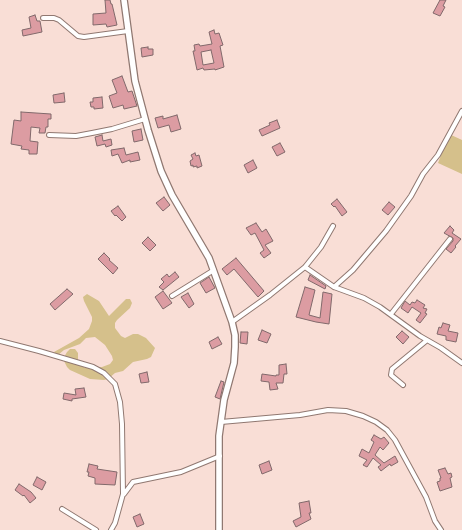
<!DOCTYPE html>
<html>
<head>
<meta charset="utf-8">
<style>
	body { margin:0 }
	canvas { display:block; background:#f9ded6 }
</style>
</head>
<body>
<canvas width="462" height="530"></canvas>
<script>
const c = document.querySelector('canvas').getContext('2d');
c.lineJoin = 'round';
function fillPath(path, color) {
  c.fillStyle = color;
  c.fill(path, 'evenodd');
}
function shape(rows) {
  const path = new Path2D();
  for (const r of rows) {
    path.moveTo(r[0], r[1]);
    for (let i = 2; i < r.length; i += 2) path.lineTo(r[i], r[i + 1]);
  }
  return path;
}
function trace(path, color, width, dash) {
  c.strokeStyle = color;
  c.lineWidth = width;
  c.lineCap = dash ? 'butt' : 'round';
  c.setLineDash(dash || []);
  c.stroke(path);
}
fillPath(shape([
	[449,134,462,140,462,174,438,163],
	[87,294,99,301,109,316,126,299,130,299,132,303,130,308,117,320,115,323,115,328,121,336,125,338,133,334,138,334,146,338,155,348,151,357,147,359,133,362,123,371,115,373,108,379,104,380,90,379,70,370,67,367,63,359,67,352,70,349,75,349,78,353,78,362,85,368,102,367,110,364,113,360,112,356,105,345,95,337,86,338,80,344,64,350,58,355,56,355,54,352,79,338,89,329,92,321,92,317,84,301,83,297]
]), '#d5c08b');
const building = shape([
	[105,0,110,0,111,4,112,4,117,25,107,27,106,24,93,25,93,14,106,13,105,0],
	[440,0,446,0,443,6,445,7,440,16,433,13,440,0],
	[35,15,37,21,40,21,42,32,23,36,22,30,31,28,29,17,35,15],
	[214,30,215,34,219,33,223,45,220,46,224,67,215,70,215,69,204,70,203,68,197,70,193,51,195,51,194,45,199,44,200,46,212,44,209,32,214,30],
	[211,50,214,63,203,65,201,52,211,50],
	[148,47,148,49,153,49,153,55,142,57,141,48,148,47],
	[122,76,128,92,132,91,137,106,124,109,123,105,113,108,109,96,117,93,112,80,122,76],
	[64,93,65,102,54,103,53,95,64,93],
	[102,97,103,108,94,109,94,107,91,107,90,102,93,102,93,98,102,97],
	[21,112,51,114,51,119,48,119,48,127,46,127,45,133,39,133,40,128,31,127,30,141,38,142,37,154,29,154,29,150,21,149,22,146,11,144,14,120,21,121,21,112],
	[177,115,181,129,171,132,169,125,158,128,155,118,163,116,163,119,177,115],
	[277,120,280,128,262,136,259,130,270,125,269,123,277,120],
	[141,129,143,140,134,142,132,131,141,129],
	[102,135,103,141,111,139,112,145,106,147,105,144,97,146,95,137,102,135],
	[280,143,285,152,277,156,272,147,280,143],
	[124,148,126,155,138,152,140,160,130,162,130,160,122,163,118,154,112,156,111,150,124,148],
	[195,153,196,156,199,155,202,166,197,168,197,166,193,167,193,165,191,166,190,161,193,159,191,155,195,153],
	[253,160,257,168,248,173,244,165,253,160],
	[164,197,170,205,163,211,156,203,164,197],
	[337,199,347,212,342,216,335,206,334,207,331,204,337,199],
	[389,202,395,207,388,215,382,210,389,202],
	[118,206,126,217,122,221,116,215,115,216,111,211,118,206],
	[256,223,262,232,266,229,273,241,265,245,271,253,264,258,260,253,264,250,255,233,251,235,246,228,256,223],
	[450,226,454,230,452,233,461,239,455,246,456,247,451,253,446,249,453,241,453,238,444,233,450,226],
	[148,237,156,245,150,251,142,243,148,237],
	[104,253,110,259,109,260,118,268,113,274,98,259,104,253],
	[236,258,264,291,258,297,234,269,227,275,222,269,236,258],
	[175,272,179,277,163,290,159,287,164,282,161,279,167,274,169,277,175,272],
	[310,275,326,286,325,289,308,280,310,275],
	[209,277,215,288,206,293,200,283,209,277],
	[305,287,315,290,309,315,320,318,323,292,332,294,329,324,316,322,296,317,305,287],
	[67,289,73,294,55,310,50,304,67,289],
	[163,291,172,303,163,309,155,297,163,291],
	[188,293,194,304,189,308,181,297,188,293],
	[417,300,425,305,423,308,427,309,425,313,427,314,420,323,416,320,421,313,412,307,408,313,401,308,405,301,410,305,412,302,415,303,417,300],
	[443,323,450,325,448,331,458,333,456,342,446,340,446,336,437,334,439,327,441,328,443,323],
	[262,330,271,334,267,343,258,340,262,330],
	[402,331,409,337,403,344,396,337,402,331],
	[241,332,248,332,247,344,240,343,241,332],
	[218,337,222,344,212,349,209,342,218,337],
	[286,364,287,374,284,374,283,383,276,383,278,389,270,390,269,382,261,381,262,374,276,376,276,375,279,375,279,365,286,364],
	[147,372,149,382,141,383,139,374,147,372],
	[221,381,224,382,220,399,215,397,221,381],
	[84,388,86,397,72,399,72,401,63,399,64,393,76,395,75,389,84,388],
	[374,435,381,439,384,437,389,443,383,450,380,447,375,455,384,463,395,456,398,462,391,466,390,464,381,471,378,467,381,465,373,458,367,467,363,465,367,460,359,456,362,449,369,453,374,442,371,440,374,435],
	[269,461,272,470,262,474,259,465,269,461],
	[89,464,98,466,97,469,117,472,115,485,95,484,95,478,88,476,89,472,87,472,89,464],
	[445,468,448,474,451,473,452,477,450,478,452,487,440,491,437,482,440,481,440,478,441,478,438,470,445,468],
	[37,477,46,482,42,490,33,485,37,477],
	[19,484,31,492,36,498,30,503,24,495,23,496,15,490,19,484],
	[309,501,311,513,309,513,311,519,296,527,293,521,301,517,299,503,309,501],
	[140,514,144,524,137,527,133,517,140,514]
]);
fillPath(building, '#dc9ca2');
trace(building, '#81696b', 1);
const street = shape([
	[43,18,54,18,59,20,78,36,84,37,128,31],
	[49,135,76,136,92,133,112,129,145,119],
	[305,267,334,287,364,298,380,307,420,336,441,348,462,363],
	[334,287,353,270,386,231,411,196,423,174,438,155,462,111],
	[172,296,214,270],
	[391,314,450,239],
	[232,322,270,295,305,267,321,247,333,226],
	[0,341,39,351,93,367,104,373,115,384,120,402,122,424,123,494,115,523,111,530],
	[403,385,391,375,392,369,426,341],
	[221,422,300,415,328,410,346,411,363,416,376,422,387,430,395,440,426,497,435,521,441,530],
	[124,494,133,482,181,472,220,456],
	[62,509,96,530]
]);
const secondary = shape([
	[124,0,135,81,148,130,161,171,172,195,209,258,232,322,235,335,235,347,234,363,224,400,219,436,219,530]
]);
trace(street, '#907871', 6);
trace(secondary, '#907871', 8);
trace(street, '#fff', 4);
trace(secondary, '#fff', 5.5);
</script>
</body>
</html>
